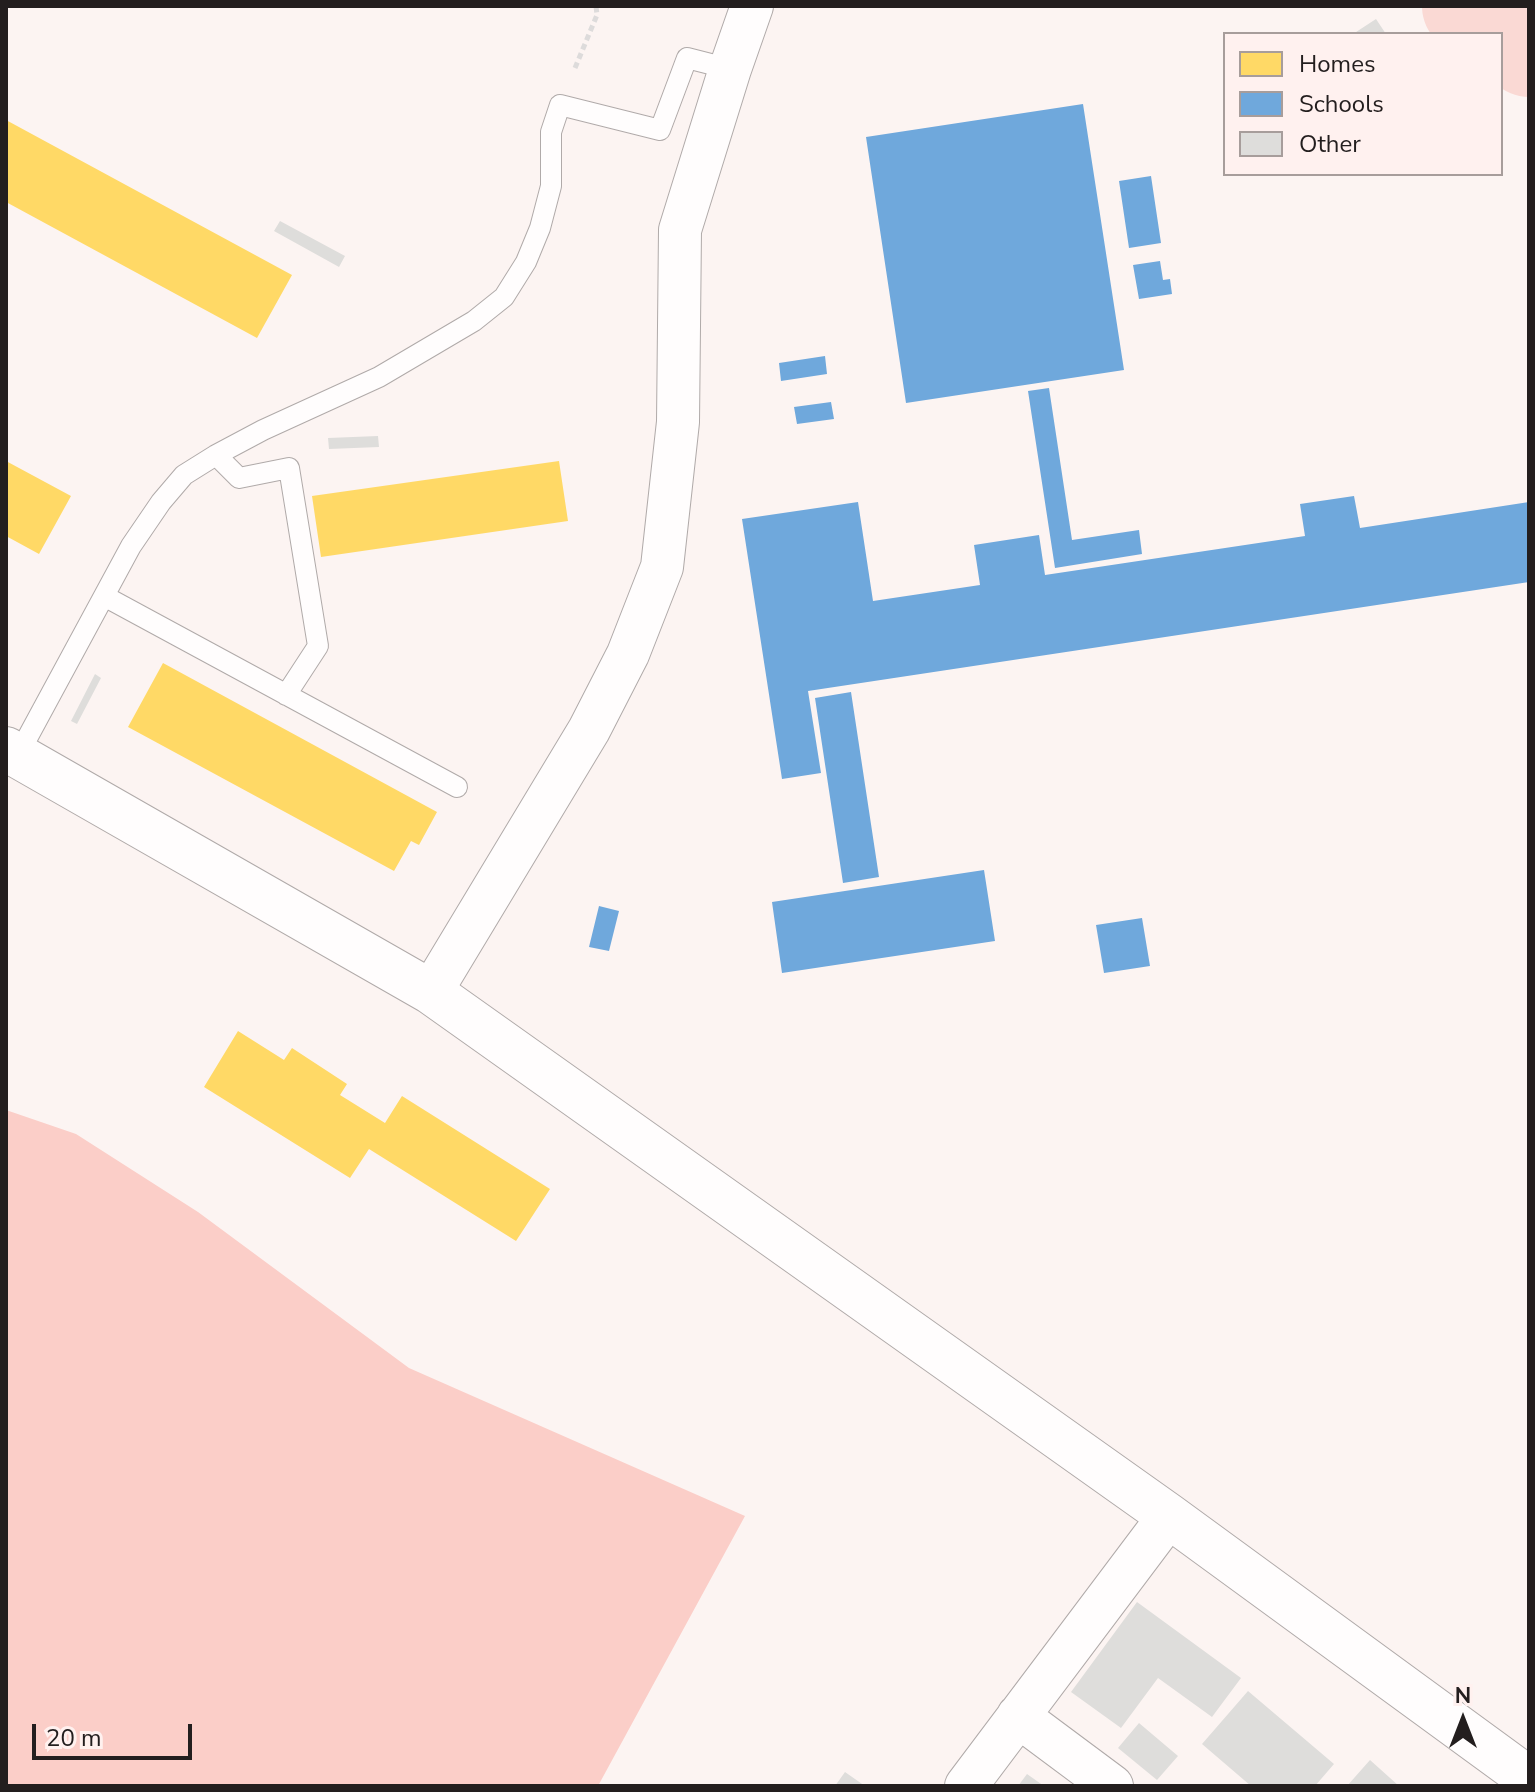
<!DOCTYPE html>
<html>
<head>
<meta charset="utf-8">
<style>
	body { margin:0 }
	#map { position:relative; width:1535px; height:1792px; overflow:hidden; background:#fcf4f2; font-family:"Nunito Sans",sans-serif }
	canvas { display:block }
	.frame { position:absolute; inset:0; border:8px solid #231e1e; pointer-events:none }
	.legend { position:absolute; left:1223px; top:32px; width:280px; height:144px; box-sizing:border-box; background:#fff1ef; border:2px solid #a79d9b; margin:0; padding:10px 14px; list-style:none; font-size:24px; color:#231e1e }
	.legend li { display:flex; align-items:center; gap:16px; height:40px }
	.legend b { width:40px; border:2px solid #a79d9b }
	.north { position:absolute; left:1423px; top:1680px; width:80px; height:80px; -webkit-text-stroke:6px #fff1ef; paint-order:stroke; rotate:0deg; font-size:22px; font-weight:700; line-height:32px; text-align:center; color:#231e1e }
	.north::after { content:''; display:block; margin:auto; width:28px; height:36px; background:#231e1e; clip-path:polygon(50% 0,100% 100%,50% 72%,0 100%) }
	.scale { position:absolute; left:32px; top:1724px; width:160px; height:36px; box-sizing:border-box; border:4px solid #231e1e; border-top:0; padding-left:10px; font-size:24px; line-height:28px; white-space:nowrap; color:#231e1e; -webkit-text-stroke:6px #fff1ef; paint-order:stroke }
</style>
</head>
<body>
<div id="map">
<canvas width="1535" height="1792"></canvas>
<div class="frame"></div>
<ul class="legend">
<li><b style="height:22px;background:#ffd966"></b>Homes</li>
<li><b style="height:22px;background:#6fa8dc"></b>Schools</li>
<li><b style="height:22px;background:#dedddb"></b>Other</li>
</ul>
<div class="north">N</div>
<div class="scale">20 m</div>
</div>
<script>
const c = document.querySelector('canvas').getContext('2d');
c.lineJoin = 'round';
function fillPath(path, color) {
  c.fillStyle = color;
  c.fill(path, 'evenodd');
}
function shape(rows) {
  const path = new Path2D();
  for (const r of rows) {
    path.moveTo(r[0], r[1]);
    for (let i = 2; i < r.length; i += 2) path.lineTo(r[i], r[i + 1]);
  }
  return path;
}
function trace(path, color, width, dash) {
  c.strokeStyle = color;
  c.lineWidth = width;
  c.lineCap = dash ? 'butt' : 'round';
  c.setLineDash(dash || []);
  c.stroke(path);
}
fillPath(shape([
	[6,1110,76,1134,198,1212,409,1368,745,1516,598,1786,6,1786]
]), '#fbcec8');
fillPath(shape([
	[6,120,292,275,257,338,6,202],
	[6,461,71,496,39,554,6,536],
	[559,461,568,521,321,557,312,496],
	[163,663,437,812,419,845,411,841,394,871,128,727],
	[238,1031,284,1060,292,1048,347,1084,340,1095,385,1123,402,1096,550,1189,516,1241,369,1149,350,1178,204,1087]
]), '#ffd966');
fillPath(shape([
	[1083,104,1124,370,906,403,866,137],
	[1151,176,1161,243,1129,248,1119,181],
	[1160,261,1163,280,1170,279,1172,294,1139,299,1133,265],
	[825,356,827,374,781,381,779,363],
	[1049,388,1072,540,1139,530,1142,554,1055,568,1028,391],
	[831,402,834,419,797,424,794,407],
	[1354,496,1360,528,1529,502,1529,582,808,691,821,773,782,779,742,519,858,502,873,601,980,585,974,545,1039,535,1045,575,1305,536,1300,504],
	[851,692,879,877,843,883,815,698],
	[984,870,995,941,782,973,772,902],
	[599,906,619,911,609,951,589,947],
	[1142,918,1150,966,1104,973,1096,925]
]), '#6fa8dc');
trace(shape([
	[1470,6,1483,18,1529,49]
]), '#fad9d4', 96);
fillPath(shape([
	[1376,19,1386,34,1353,34],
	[280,221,345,256,339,267,274,231],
	[378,436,379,447,329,449,328,438],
	[95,674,101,678,77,724,71,721],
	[1137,1602,1241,1678,1212,1717,1158,1678,1121,1728,1071,1692],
	[1248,1691,1334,1764,1315,1786,1251,1786,1202,1744],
	[1139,1723,1178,1756,1157,1780,1118,1748],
	[1370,1760,1399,1786,1347,1786],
	[845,1772,865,1786,835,1786],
	[1027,1774,1044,1786,1018,1786]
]), '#dedddb');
const lane = shape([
	[216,455,239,478,289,468,318,646,286,695],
	[104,596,457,787],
	[18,755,131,546,161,502,184,475,216,455,263,430,379,377,474,321,504,297,526,262,540,228,551,186,551,132,560,105,660,130,687,58,730,69]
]);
const street = shape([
	[431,992,589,730,628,654,662,567,678,422,680,230,730,69,752,6],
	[1018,1716,1112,1786],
	[966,1786,1169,1516]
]);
const secondary = shape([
	[6,749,431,992,1169,1516,1529,1779]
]);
trace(lane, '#b0aaa9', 22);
trace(street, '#b0aaa9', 44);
trace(secondary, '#b0aaa9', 46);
trace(shape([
	[575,68,597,15,596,6]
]), '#dddbdb', 5, [6, 4]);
trace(lane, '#fffdfd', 20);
trace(street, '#fffdfd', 42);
trace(secondary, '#fffdfd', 44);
</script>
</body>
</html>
